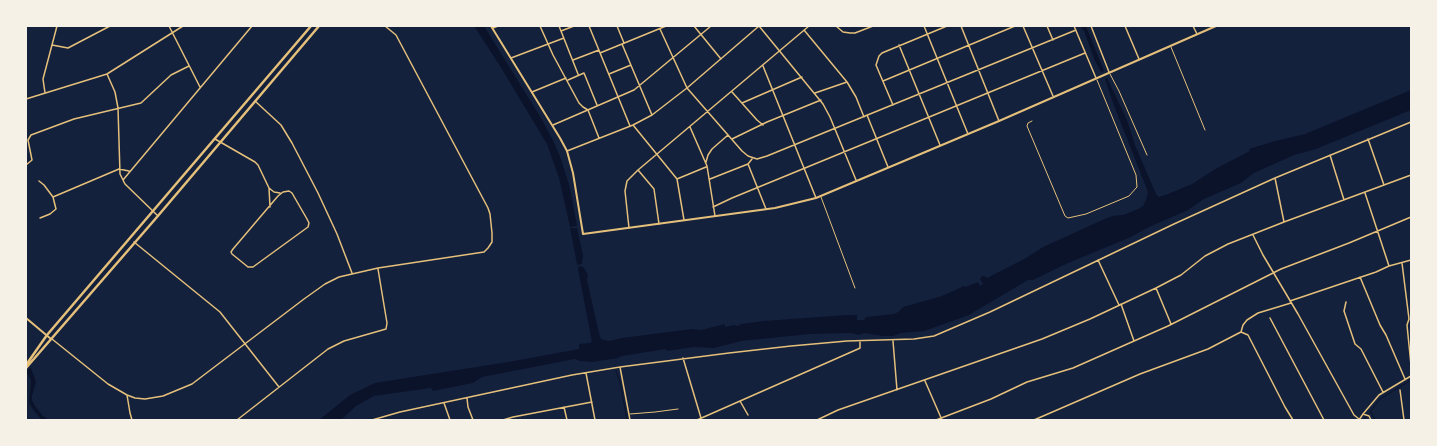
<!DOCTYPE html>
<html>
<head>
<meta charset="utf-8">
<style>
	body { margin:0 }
	#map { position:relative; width:1437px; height:446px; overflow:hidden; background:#14213d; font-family:"Exo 2",sans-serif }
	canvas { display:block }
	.frame { position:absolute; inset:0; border:27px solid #f6f1e7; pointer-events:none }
</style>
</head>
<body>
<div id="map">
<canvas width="1437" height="446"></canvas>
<div class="frame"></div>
</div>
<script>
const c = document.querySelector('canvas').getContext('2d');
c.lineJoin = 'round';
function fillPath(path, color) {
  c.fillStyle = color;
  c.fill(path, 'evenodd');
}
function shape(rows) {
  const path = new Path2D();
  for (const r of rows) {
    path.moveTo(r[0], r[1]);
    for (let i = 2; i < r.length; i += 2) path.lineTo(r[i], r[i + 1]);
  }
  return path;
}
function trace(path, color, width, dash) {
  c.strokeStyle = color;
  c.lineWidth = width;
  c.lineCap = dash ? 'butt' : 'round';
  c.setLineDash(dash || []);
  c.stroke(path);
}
fillPath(shape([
	[474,26,484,26,541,118,554,142,562,162,570,188,577,226,570,227,559,178,547,144,500,66],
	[1082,26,1086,26,1104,71,1101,72,1095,61,1084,31,1081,28],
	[1107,78,1127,120,1135,145,1156,194,1159,197,1168,194,1192,184,1217,168,1250,151,1249,149,1275,141,1305,134,1411,90,1411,110,1316,149,1294,155,1254,173,1241,183,1204,199,1188,210,1147,228,1131,237,1068,263,1033,280,1028,280,969,315,924,331,901,333,893,336,883,336,864,333,859,335,851,333,810,334,741,341,714,348,694,347,667,351,666,349,622,356,615,359,611,359,592,362,580,361,575,359,482,377,473,383,433,391,431,388,374,396,356,406,341,420,319,420,350,395,375,383,514,361,579,349,579,344,590,343,592,341,591,337,578,269,578,267,581,266,584,268,588,275,587,280,599,333,601,339,609,341,622,338,692,329,701,330,725,324,725,327,734,325,738,326,741,324,764,321,846,315,857,315,857,320,864,320,866,317,894,314,898,312,903,307,942,296,964,286,966,287,978,282,980,286,983,284,980,279,982,276,984,276,987,278,1026,258,1043,247,1100,221,1112,216,1123,215,1138,209,1143,206,1146,200,1148,192,1146,187,1113,103,1105,79],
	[570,228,577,228,583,255,582,264,577,265,577,264],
	[31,368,36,382,32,396,32,400,35,406,43,416,49,420,42,420,34,411,29,403,31,380,26,371]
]), '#0b132b');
trace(shape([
	[616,371,620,382,627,420],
	[1370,412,1380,399,1411,380],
	[1371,412,1375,420],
	[1363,420,1367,416]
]), '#0b132b', 1);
trace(shape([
	[1171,47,1205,130],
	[1110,74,1119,91,1147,155],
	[1032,121,1028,123,1027,126,1065,216,1068,218,1086,214,1129,196,1137,187,1136,175,1097,80],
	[821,197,855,288],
	[630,414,655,412,678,409]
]), '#e5c07b', 1);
trace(shape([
	[169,26,200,87],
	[540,26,553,55,579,103,583,107,588,110,599,138],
	[559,26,578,74],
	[589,26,630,126],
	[617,26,624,43],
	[694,26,721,59],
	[759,26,823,104,830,117,856,180],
	[836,26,843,32,850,33,855,33,873,26],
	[924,26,968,134],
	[961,26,999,121],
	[1023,26,1053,96],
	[1047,26,1053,40],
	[1074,26,1096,78],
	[1091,26,1109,72],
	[1125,26,1139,59],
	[1193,26,1197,34],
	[493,28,498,26],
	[660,29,687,88,742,151,748,156,757,159,767,156,1076,30],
	[804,30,847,82,856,97,864,117],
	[561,31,574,26],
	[622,44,652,115],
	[52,45,68,48,110,26],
	[899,45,940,145],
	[600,53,666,26],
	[511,58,564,38],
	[573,60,599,50],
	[763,66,816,198],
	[107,74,115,92,118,108,120,174,125,184,158,216],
	[609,74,631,65],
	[568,80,584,73,597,105],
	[883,81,1015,26],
	[532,92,566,78],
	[732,92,757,120,763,125],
	[45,93,43,79,57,26],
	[815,93,847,82],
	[26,99,107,74,183,26],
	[255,101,281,125,292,143,318,193,337,234,352,273],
	[742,103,802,77],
	[893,105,876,65,879,56,882,53,947,26],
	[867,115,888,167],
	[553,125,634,90,711,26],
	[633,125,677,179,684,220],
	[690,127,707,166,715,216],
	[215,139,255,162,258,165,269,188,270,207],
	[732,139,767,122,821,100],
	[1368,139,1384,185],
	[567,151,633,125,652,115,687,88,759,26],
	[1330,155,1344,200],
	[706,162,708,155,712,149,728,135],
	[748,164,766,209],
	[26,165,32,160,28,140,31,135,74,119,141,103,171,75,189,66],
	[638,170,654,189,659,224],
	[1275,178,1284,222],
	[677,179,706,167],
	[710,179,748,164,752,159],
	[123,180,252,26],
	[39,181,44,185,53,197,56,209,50,214,40,218],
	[269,188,274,192,280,193],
	[289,191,292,193,307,219,309,223,308,227,253,267,248,267,232,254,231,252,233,249,278,196,283,192,289,191],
	[1365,193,1389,266],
	[53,197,119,169,129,171],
	[713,207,732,198,1085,53],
	[629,228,625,191,627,181,638,170,809,26],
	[1253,235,1263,255,1298,314,1354,415,1359,419],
	[134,242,220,312,279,387],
	[1098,260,1119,305],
	[1402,263,1409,319,1407,325,1411,365],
	[1360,277,1380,325,1386,335,1405,379],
	[1156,288,1171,324],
	[1290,301,1376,272,1389,266,1411,260],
	[1346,302,1344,311,1355,344,1361,349,1383,392],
	[1121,304,1134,341],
	[1270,318,1324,420],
	[1241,332,1248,335,1285,407,1293,420],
	[52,339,108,384,127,395,130,413,132,420],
	[893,341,897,390],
	[683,358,701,418],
	[620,367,630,420],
	[586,373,595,420],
	[925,381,942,420],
	[1400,390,1404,420],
	[127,395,135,398,145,399,163,396,192,384,304,299,325,284,339,277,378,268,484,252,488,248,492,242,492,233,490,214,488,208,396,35,385,26],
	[467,398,468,407,473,420],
	[740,401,748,415],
	[444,403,450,420],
	[564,407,567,420],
	[1363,414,1379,395,1411,376],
	[237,420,328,349,344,341,386,329,387,323,378,269],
	[372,420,400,412,572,375,620,367,729,353,791,346,847,341,914,339,934,336,990,312,1174,224,1275,178,1411,122],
	[503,420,513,417,592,402],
	[697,420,858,349,860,348,860,341],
	[817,420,838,410,1042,339,1090,319,1156,288,1181,275,1205,256,1228,244,1284,222,1411,175],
	[936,420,991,399,1027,382,1073,368,1168,326,1281,269,1349,243,1411,217],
	[1034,420,1140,374,1208,349,1237,334,1241,332,1243,325,1247,320,1258,313,1291,303],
	[1359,420,1363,414,1369,416,1371,420]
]), '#e5c07b', 1.5);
trace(shape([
	[491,26,560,138,567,151,573,173,583,234,775,208,816,198,999,121,1216,26],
	[26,318,51,339]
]), '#e5c07b', 2);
trace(shape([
	[26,365,47,335,311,26],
	[26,368,157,217,319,26]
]), '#e5c07b', 2.5);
</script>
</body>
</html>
